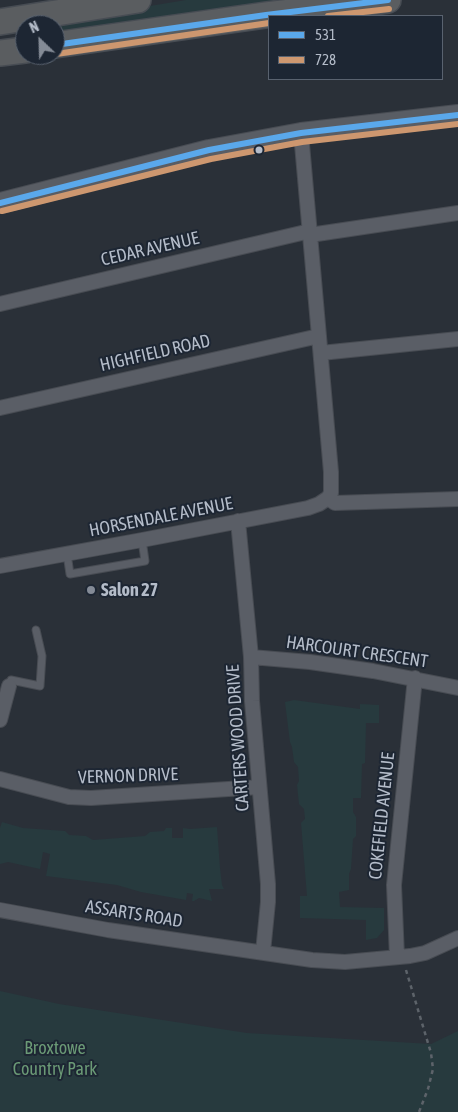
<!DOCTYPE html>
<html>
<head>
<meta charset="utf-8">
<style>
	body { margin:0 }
	#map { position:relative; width:458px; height:1112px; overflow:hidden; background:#2a3038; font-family:"Asap Condensed",sans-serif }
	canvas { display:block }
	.legend { position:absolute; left:268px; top:15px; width:175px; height:65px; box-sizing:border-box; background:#1d2633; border:1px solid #59626f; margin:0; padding:6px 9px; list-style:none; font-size:15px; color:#b4bcc9 }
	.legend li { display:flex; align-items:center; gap:10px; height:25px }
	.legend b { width:25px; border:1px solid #59626f }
	.north { position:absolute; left:15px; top:15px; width:50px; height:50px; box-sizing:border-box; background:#1d2633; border:1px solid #59626f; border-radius:50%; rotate:336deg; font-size:14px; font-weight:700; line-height:20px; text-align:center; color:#b4bcc9 }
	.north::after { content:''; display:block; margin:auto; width:18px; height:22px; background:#848b96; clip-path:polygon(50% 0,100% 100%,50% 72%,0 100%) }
</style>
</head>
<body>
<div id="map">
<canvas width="458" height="1112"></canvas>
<ul class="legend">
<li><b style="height:6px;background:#5aa8eb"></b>531</li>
<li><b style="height:6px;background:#cd976f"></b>728</li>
</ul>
<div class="north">N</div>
</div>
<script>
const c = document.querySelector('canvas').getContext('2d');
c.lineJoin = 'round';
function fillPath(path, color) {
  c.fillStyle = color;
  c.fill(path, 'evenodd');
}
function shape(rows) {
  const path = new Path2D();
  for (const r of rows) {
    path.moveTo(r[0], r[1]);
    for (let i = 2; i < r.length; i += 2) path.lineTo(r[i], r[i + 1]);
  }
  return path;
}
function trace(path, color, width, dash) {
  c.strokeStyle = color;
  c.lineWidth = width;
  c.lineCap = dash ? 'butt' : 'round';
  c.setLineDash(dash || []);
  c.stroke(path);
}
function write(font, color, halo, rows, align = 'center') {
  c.font = font + ' "Asap Condensed",sans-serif';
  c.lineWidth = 4;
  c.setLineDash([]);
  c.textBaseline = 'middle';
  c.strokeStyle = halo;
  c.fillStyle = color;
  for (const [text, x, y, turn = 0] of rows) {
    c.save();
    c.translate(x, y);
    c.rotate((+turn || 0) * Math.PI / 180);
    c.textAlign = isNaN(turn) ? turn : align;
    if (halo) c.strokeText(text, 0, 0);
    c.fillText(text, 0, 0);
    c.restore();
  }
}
fillPath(shape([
	[186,0,326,0,55,38,55,25,35,25],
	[294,700,360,709,360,704,379,705,379,723,366,723,365,763,362,764,361,798,353,798,353,812,356,817,356,836,353,839,351,869,349,874,349,890,339,892,340,907,384,908,384,930,377,938,366,940,366,920,300,918,300,896,307,896,301,823,305,819,304,809,299,804,297,785,299,781,298,767,294,762,292,747,290,742,285,702],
	[2,822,23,828,65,831,69,835,86,836,93,840,145,836,150,832,164,831,166,828,172,828,172,838,183,838,183,828,190,829,217,827,220,868,222,885,224,889,209,889,212,901,199,898,194,901,192,901,193,894,187,893,186,900,141,892,117,885,46,876,50,854,43,852,40,869,8,862,0,864,0,828],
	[0,991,59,1004,247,1033,431,1044,458,1031,458,1112,0,1112]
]), '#273a3e');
const lane = shape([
	[67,554,70,574,145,561,142,540],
	[9,686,11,680,40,686,42,656,36,630]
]);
const street = shape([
	[310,235,458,213],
	[0,304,310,231],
	[321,353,458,339],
	[0,408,319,336],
	[328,498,335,503,458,499],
	[238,521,251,657,252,701,268,884,268,902,263,952],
	[0,566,142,540,308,508,319,504,328,498,331,493,331,472,301,133],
	[251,657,310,662,373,671,458,688],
	[0,720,9,686],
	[0,779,69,797,91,798,259,787],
	[0,910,108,930,312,960,345,962,410,956,425,953,458,938],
	[397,957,394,885,415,678]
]);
const secondary = shape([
	[0,203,209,150,301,133,458,115]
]);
const highway = shape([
	[0,22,138,0],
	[55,45,266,15,388,0],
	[0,53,25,50]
]);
trace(lane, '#484c53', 9);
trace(street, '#484c53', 16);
trace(secondary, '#484c53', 22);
trace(highway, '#474c53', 28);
trace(shape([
	[406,970,431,1053,433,1069,428,1089,419,1112]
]), '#5d636a', 2.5, [4, 4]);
trace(lane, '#5a5e66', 7);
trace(street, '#5a5e66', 14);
trace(secondary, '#595d64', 20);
trace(highway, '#5a5d60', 25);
trace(shape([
	[55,45,266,15,388,0],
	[0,203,209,150,301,133,458,115]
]), '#5aa8eb', 6);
trace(shape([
	[328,16,389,9],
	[56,54,269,23],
	[2,211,211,159,302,142,458,124]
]), '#cd976f', 6);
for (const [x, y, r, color] of [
	[259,150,4.5,"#b4bcc9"],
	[91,590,5,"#848b96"]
]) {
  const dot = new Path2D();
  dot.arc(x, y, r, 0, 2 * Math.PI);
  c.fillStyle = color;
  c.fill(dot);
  trace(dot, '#1d2633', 2);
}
write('18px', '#b4bcc9', '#1d2633', [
	["CEDAR AVENUE",150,249,-13],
	["HIGHFIELD ROAD",155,353,-13],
	["HORSENDALE AVENUE",161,517,-11],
	["HARCOURT CRESCENT",357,652,8],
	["CARTERS WOOD DRIVE",238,738,-94],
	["VERNON DRIVE",128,776,-2],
	["COKEFIELD AVENUE",382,816,-84],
	["ASSARTS ROAD",134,914,9]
]);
write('bold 18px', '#b4bcc9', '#1d2633', [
	["Salon 27",101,590]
], 'left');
write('18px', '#6b9a76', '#1d2633', [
	["Broxtowe",55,1048],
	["Country Park",55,1069]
]);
</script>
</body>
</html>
